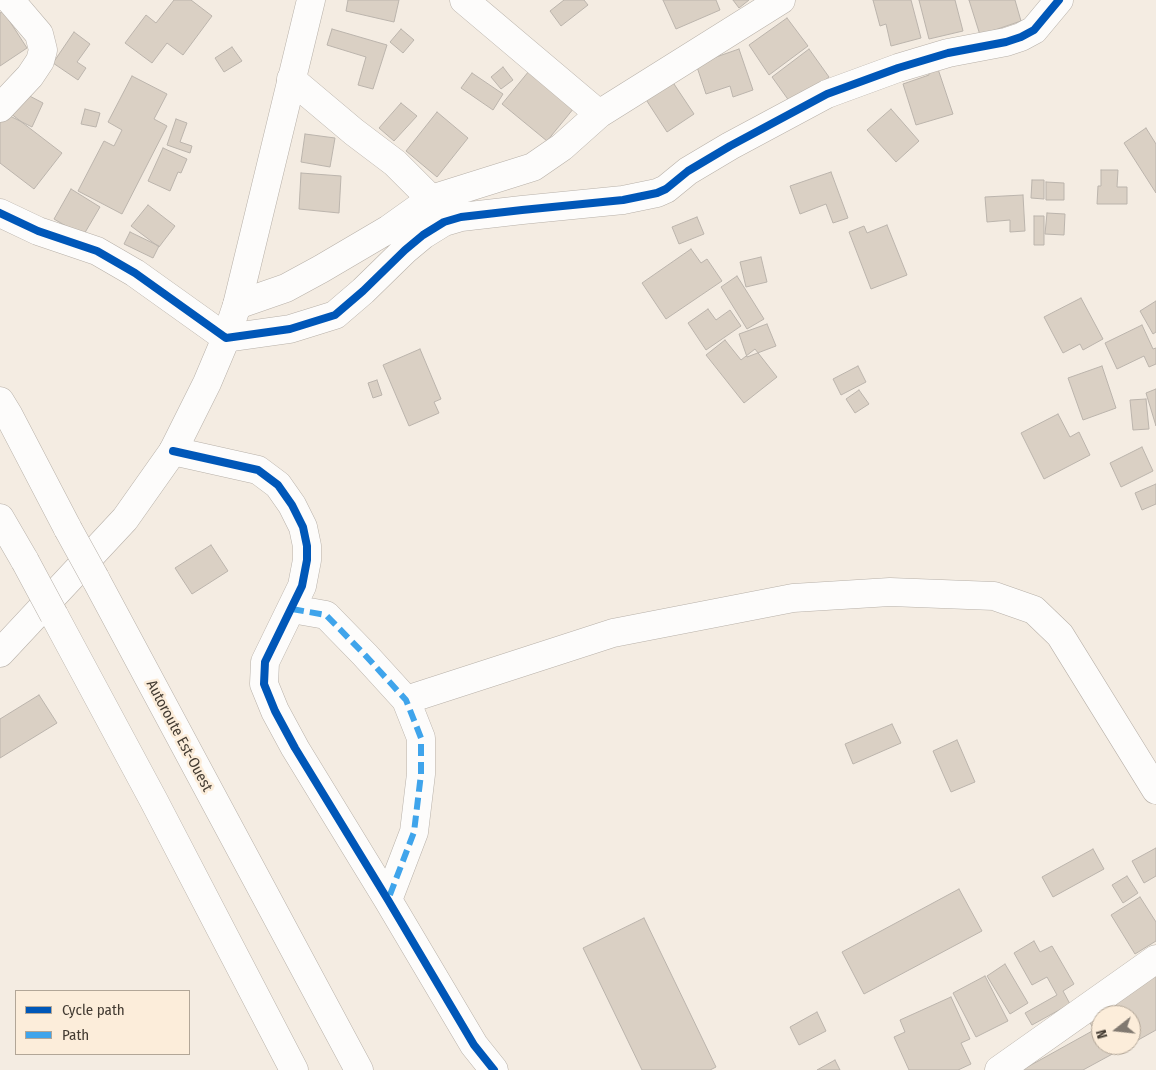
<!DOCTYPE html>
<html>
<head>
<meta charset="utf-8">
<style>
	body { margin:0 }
	#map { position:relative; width:1156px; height:1070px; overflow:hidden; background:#f4ece2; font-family:"Fira Sans Condensed",sans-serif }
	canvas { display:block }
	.legend { position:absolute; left:15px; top:990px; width:175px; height:65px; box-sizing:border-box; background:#fcedda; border:1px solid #b2a697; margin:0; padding:6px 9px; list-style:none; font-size:15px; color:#433b32 }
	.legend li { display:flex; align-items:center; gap:10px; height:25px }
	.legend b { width:25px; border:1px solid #b2a697 }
	.north { position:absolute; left:1091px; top:1005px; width:50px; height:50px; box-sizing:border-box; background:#fcedda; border:1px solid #b2a697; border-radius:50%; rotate:254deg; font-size:14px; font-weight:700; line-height:20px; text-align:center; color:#433b32 }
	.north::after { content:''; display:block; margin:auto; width:18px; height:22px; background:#817970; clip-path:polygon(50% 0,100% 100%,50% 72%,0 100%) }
</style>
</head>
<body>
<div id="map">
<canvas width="1156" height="1070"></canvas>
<ul class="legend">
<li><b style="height:6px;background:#0057b8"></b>Cycle path</li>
<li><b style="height:6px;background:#3fa4eb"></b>Path</li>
</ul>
<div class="north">N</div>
</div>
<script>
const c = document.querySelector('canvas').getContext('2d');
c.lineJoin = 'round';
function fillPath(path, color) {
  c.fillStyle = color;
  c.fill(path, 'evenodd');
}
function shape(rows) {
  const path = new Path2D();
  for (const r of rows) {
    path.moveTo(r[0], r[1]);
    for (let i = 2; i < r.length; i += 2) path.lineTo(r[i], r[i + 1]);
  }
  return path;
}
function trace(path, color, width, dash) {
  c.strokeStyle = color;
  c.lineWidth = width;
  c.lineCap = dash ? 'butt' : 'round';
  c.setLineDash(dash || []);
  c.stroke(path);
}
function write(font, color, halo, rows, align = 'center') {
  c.font = font + ' "Fira Sans Condensed",sans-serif';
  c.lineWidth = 5;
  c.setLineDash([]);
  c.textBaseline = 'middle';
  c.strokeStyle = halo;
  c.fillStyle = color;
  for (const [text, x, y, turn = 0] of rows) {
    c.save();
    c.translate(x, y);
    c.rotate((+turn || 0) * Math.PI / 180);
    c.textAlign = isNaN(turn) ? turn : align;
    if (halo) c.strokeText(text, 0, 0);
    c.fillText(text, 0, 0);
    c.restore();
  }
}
const building = shape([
	[174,0,191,0,212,16,183,55,167,43,152,63,125,43,146,15,156,23,174,0],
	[348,0,399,0,394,22,346,11,348,0],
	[564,0,584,0,588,5,561,26,550,11,564,0],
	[663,0,716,0,720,10,676,29,663,0],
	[733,0,749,0,739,8,733,0],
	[873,0,911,0,921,38,891,46,886,24,880,26,873,0],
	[919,0,955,0,963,31,929,39,919,0],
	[969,0,1015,0,1021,21,980,35,969,0],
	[3,11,27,48,0,66,0,13,3,11],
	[787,18,808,46,769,75,749,45,787,18],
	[332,29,387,45,373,89,358,85,366,57,327,45,332,29],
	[401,29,414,40,403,53,390,42,401,29],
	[74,32,90,44,77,62,86,68,78,80,53,63,74,32],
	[232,47,242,61,224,72,215,58,232,47],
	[739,49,753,90,733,97,730,86,706,94,696,64,739,49],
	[809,49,829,77,792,105,772,77,809,49],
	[538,60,583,97,547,141,502,104,538,60],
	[937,66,953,114,916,125,903,84,929,75,928,69,937,66],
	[503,67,513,80,501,89,491,77,503,67],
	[472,73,503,94,493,110,461,88,472,73],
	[132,76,167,94,154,119,167,126,122,214,78,191,104,141,114,146,122,130,108,122,132,76],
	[670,78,694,114,667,132,643,95,670,78],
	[20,91,43,103,32,127,8,115,20,91],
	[401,103,417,116,394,141,379,128,401,103],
	[85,109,100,113,96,127,81,124,85,109],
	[891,109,919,141,896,162,867,130,891,109],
	[6,110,62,153,34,189,0,163,0,117,6,110],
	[437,112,468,138,437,177,406,151,437,112],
	[176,119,187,123,180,142,192,146,190,153,167,145,176,119],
	[1146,128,1156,144,1156,193,1124,143,1146,128],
	[305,134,335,138,330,167,301,162,305,134],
	[163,148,187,159,181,173,178,172,170,191,148,181,163,148],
	[1101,170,1118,170,1117,187,1127,187,1127,204,1097,204,1098,186,1101,186,1101,170],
	[831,172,848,218,833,223,826,204,800,214,790,186,831,172],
	[301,173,341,176,339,213,299,209,301,173],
	[1032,180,1044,180,1044,199,1031,198,1032,180],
	[1046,182,1064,183,1064,200,1046,200,1046,182],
	[71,189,100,207,83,236,54,219,71,189],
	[1023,195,1025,231,1010,232,1010,220,987,222,985,197,1023,195],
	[148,205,175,226,159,247,131,226,148,205],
	[1047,213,1065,214,1064,235,1045,234,1047,213],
	[1034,216,1044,216,1044,245,1034,245,1034,216],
	[697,217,704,234,679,244,672,227,697,217],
	[887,225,907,275,871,289,849,232,864,226,867,233,887,225],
	[130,232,159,246,153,258,124,244,130,232],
	[691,249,701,263,707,259,722,281,666,319,642,283,691,249],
	[761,257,767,282,746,287,740,262,761,257],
	[737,276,764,319,747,329,721,287,737,276],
	[1081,298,1103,339,1083,350,1080,344,1063,353,1044,317,1081,298],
	[1156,301,1156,332,1153,334,1140,311,1156,301],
	[708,309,716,320,730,310,741,326,706,350,688,323,708,309],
	[767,324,776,346,747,357,739,334,767,324],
	[1142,325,1153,349,1156,348,1156,364,1149,367,1144,356,1117,369,1105,343,1142,325],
	[725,340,741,360,755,349,777,377,744,403,706,355,725,340],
	[420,349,441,399,434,402,439,413,409,426,383,365,420,349],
	[858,366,866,382,841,395,833,379,858,366],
	[1102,366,1116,408,1083,420,1068,378,1102,366],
	[377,380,382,395,373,398,368,383,377,380],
	[1156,389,1156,426,1146,393,1156,389],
	[859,390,869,404,855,413,846,399,859,390],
	[1146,399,1149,429,1133,430,1130,400,1146,399],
	[1058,414,1070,437,1079,432,1090,455,1044,479,1021,433,1058,414],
	[1142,447,1153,471,1121,487,1110,463,1142,447],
	[1156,484,1156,504,1142,510,1135,493,1156,484],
	[211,545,228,571,192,594,175,568,211,545],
	[39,695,57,723,0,758,0,719,39,695],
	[892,724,901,743,853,764,845,744,892,724],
	[957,740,975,782,951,792,933,751,957,740],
	[1156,848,1156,876,1144,883,1132,861,1156,848],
	[1093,849,1104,869,1053,897,1042,877,1093,849],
	[1127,876,1138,893,1123,903,1112,885,1127,876],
	[959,889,982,931,864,994,842,952,959,889],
	[1140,897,1156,922,1156,941,1135,954,1111,915,1140,897],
	[644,918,716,1067,710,1070,642,1070,583,948,644,918],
	[1034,941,1040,952,1052,946,1074,984,1063,991,1070,1004,1032,1025,1025,1013,1057,995,1047,977,1032,985,1014,953,1034,941],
	[1005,964,1028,1003,1010,1014,987,976,1005,964],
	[1156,973,1156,1030,1131,1044,1131,1015,1101,1015,1101,1045,1129,1045,1083,1070,1022,1070,1094,1030,1084,1012,1156,973],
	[985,976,1008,1021,976,1037,953,993,985,976],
	[951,997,970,1039,961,1043,971,1064,958,1070,909,1070,894,1037,905,1032,900,1020,951,997],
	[817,1012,826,1031,799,1045,790,1027,817,1012],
	[835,1060,840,1070,817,1070,835,1060]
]);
fillPath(building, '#dad0c4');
trace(building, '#bbb4ac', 1);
const minor = shape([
	[464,0,599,114],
	[291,79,354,132,395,163,431,199,439,214],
	[0,108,30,76,40,61,43,50,39,34,10,0],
	[0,213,38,231,97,251,135,273,226,338,290,329,335,315,363,291,405,250,423,235,444,222,461,217,522,210,623,200,657,193,666,189,688,171,730,146,827,94,898,68,948,53,1006,42,1021,37,1034,30,1059,0],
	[237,305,286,288,321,269,389,229,431,199,533,167,562,147,599,114,781,0],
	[173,451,258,470,278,485,292,505,303,527,307,546,307,560,302,586,265,662,264,684,275,711,295,748,388,900,474,1045,494,1070],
	[292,609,326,615,365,655,406,700,421,738,421,774,414,832,388,900],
	[406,700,613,633,793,598,890,592,994,596,1034,610,1060,635,1156,790],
	[999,1070,1156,959]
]);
const major = shape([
	[0,653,125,519,173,451,207,383,226,338,237,305,311,0]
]);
const highway = shape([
	[0,401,8,414,68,529],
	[0,518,25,561],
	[95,578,359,1070],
	[54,615,154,801,294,1070]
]);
trace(minor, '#b7b0a8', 29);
trace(major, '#b7b0a8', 29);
trace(highway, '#b7b0a8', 29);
trace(minor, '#fdfcfb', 28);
trace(major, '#fdfcfb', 28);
trace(highway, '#fdfcfb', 28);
const highwayBridge = shape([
	[68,529,95,578],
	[25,561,54,615]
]);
trace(highwayBridge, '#b7b0a8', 29, []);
trace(highwayBridge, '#fdfcfb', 28);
trace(shape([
	[292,609,326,615,365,655,406,700,421,738,421,774,414,832,388,900]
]), '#3fa4eb', 6, [12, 6]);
trace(shape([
	[0,213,38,231,97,251,135,273,226,338,290,329,335,315,363,291,405,250,423,235,444,222,461,217,522,210,623,200,657,193,666,189,688,171,730,146,827,94,898,68,948,53,1006,42,1021,37,1034,30,1059,0],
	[173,451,258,470,278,485,292,505,303,527,307,546,307,560,302,586,265,662,264,684,275,711,295,748,388,900,474,1045,494,1070]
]), '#0057b8', 8);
write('15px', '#433b32', '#fcedda', [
	["Autoroute Est-Ouest",179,736,62]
]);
</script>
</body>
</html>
